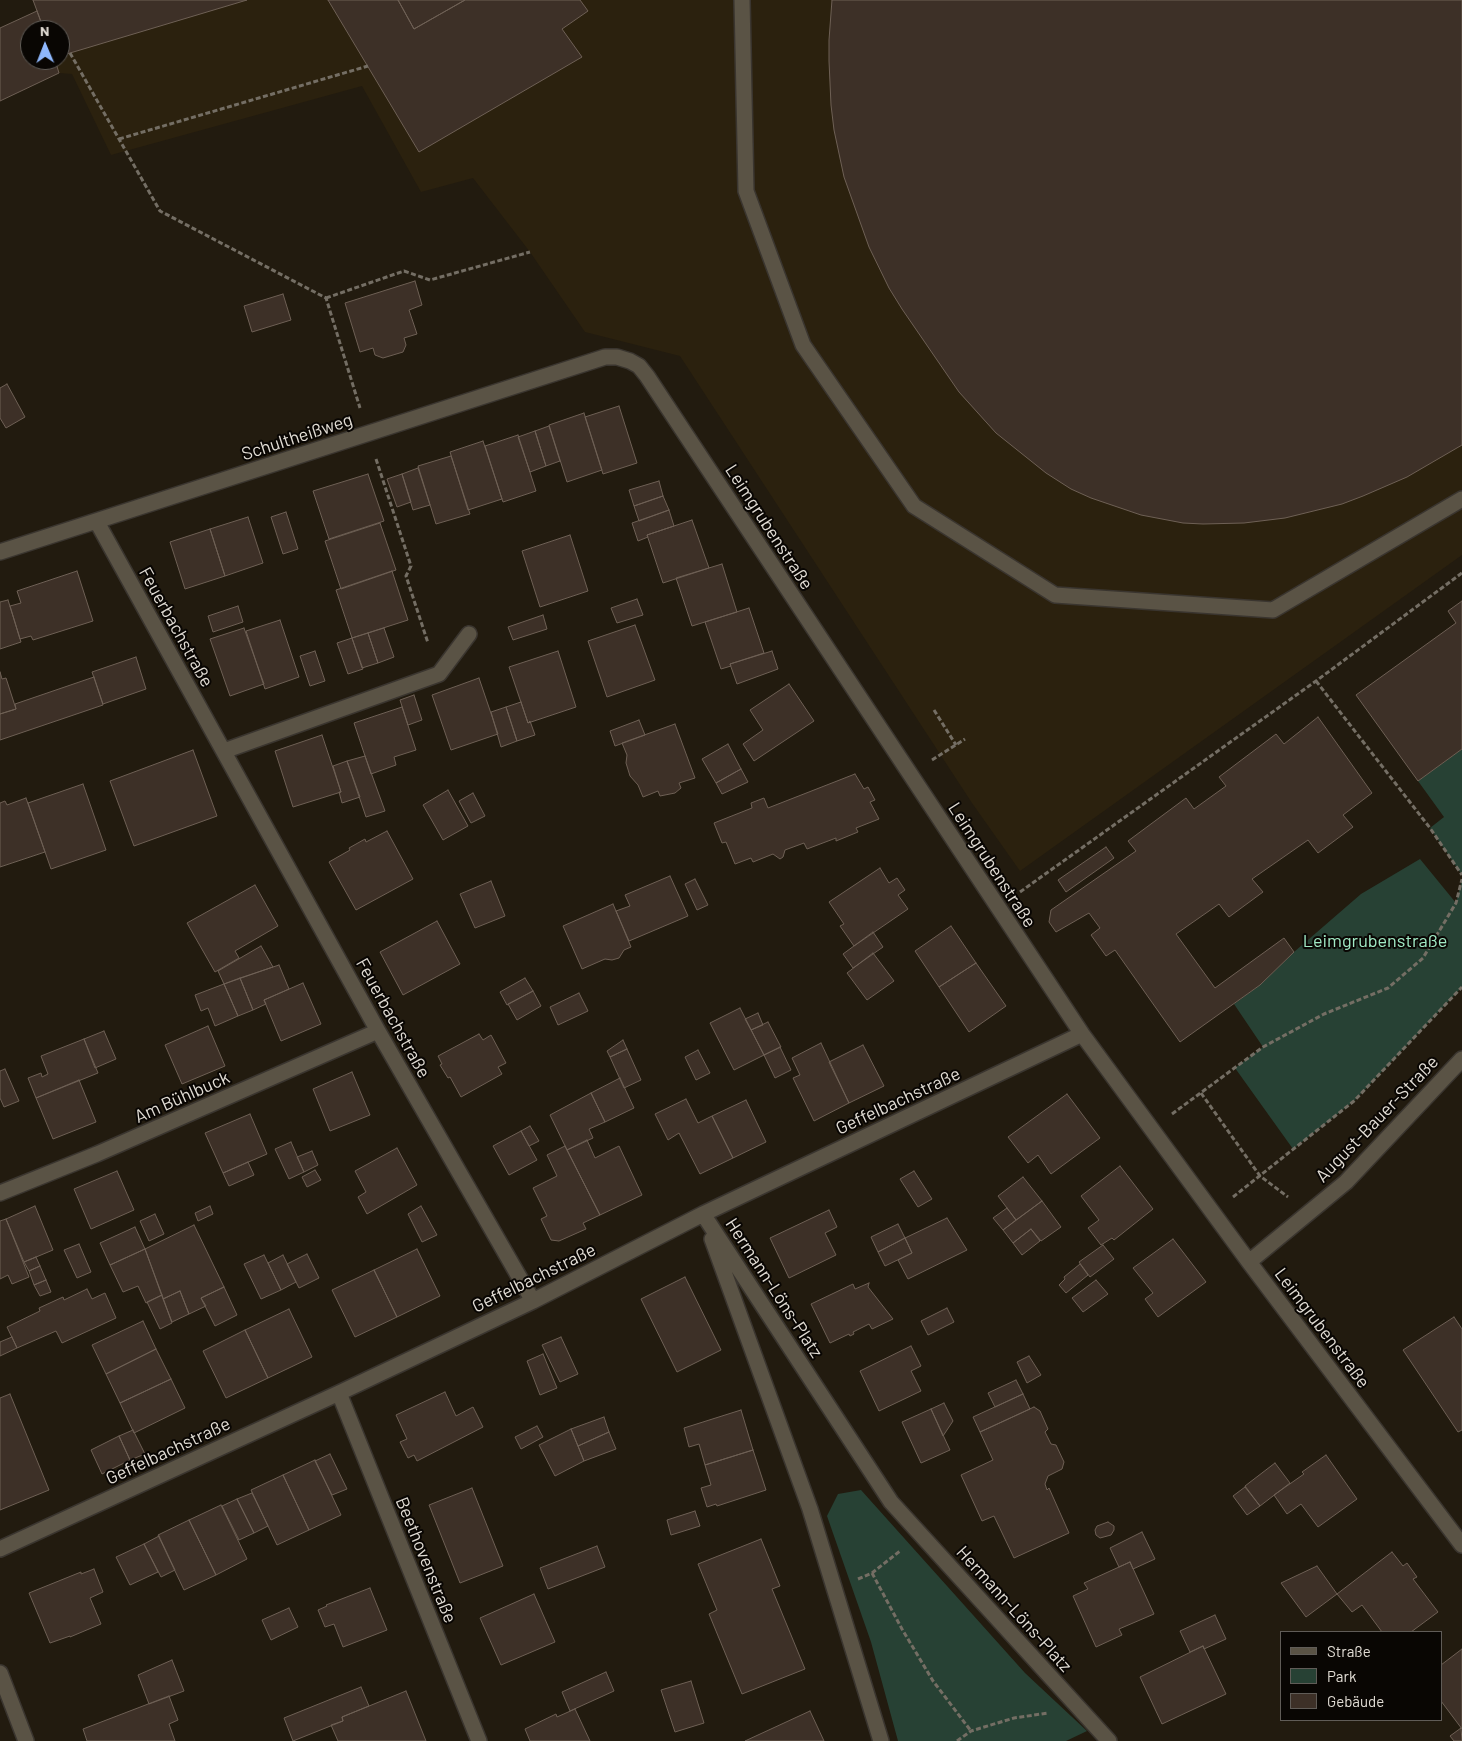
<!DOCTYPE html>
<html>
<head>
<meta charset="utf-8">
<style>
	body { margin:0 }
	#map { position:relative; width:1462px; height:1741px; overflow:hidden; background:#221b0f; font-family:Barlow,sans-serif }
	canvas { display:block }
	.legend { position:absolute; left:1280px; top:1631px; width:162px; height:90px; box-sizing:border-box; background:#090603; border:1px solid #605c57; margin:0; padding:6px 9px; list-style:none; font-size:15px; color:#e2ddd5 }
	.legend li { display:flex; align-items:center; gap:10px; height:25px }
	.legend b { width:25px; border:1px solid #605c57 }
	.north { position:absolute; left:20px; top:20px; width:50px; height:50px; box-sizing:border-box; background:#090603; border:1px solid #605c57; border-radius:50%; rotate:359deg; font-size:14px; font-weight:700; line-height:20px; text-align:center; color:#e2ddd5 }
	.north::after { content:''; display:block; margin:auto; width:18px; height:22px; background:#8fb8fd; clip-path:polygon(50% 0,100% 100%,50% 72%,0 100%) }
</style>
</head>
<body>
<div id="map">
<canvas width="1462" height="1741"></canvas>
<ul class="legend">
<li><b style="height:6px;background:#5a5345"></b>Straße</li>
<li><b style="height:14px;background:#274134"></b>Park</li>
<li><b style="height:14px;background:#3d3027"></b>Gebäude</li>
</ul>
<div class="north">N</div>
</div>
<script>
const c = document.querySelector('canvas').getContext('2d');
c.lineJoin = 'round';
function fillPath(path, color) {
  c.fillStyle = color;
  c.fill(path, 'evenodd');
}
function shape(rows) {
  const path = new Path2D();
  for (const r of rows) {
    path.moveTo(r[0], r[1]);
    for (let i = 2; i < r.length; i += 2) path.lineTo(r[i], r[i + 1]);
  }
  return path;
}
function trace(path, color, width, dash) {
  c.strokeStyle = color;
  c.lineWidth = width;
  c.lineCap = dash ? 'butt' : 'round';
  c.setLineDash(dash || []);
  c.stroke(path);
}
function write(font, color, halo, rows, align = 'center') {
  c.font = font + ' Barlow,sans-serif';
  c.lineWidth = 4;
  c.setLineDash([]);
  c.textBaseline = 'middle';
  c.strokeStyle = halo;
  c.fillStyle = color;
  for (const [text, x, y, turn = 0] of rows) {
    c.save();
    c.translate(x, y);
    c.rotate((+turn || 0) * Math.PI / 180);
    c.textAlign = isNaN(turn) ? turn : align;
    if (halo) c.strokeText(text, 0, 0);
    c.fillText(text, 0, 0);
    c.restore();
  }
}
fillPath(shape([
	[33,0,1462,0,1462,555,1020,871,972,803,680,356,585,332,530,252,473,178,421,192,362,86,111,155,72,74,59,73,55,60,60,60,60,30,44,30]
]), '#2b210e');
fillPath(shape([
	[1462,749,1462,875,1430,828,1444,817,1418,781],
	[1420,859,1456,903,1462,879,1462,987,1354,1101,1293,1149,1235,1068,1263,1047,1234,1004,1260,985,1294,952,1361,894],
	[861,1490,1025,1673,1087,1731,1066,1741,898,1741,871,1642,827,1516,838,1494]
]), '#274134');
const building = shape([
	[33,0,247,0,60,56,60,30,44,30,33,0],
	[328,0,398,0,414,29,465,0,580,0,588,11,562,29,582,57,419,152,328,0],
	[398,0,465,0,414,29,398,0],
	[832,0,1462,0,1462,445,1407,477,1363,496,1342,504,1285,518,1244,523,1203,524,1183,523,1141,515,1091,498,1071,489,1046,473,996,433,959,392,902,309,889,288,869,247,844,177,834,130,831,105,829,61,829,40,832,0],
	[37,11,44,30,30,30,30,60,55,60,59,73,0,101,0,28,37,11],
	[415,281,422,305,409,310,417,334,404,338,406,345,403,352,383,358,375,355,373,348,360,352,345,303,415,281],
	[283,294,291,320,252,332,244,306,283,294],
	[7,384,25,417,6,428,0,418,0,388,7,384],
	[619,406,637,463,603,474,585,417,619,406],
	[584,413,602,470,567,482,549,425,584,413],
	[549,426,560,461,546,466,535,431,549,426],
	[535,431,546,466,530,472,518,437,535,431],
	[518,435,536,491,503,502,485,446,518,435],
	[483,441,502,499,468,510,450,452,483,441],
	[451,456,470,514,436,524,418,466,451,456],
	[418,468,430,505,413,510,402,474,418,468],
	[368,474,384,521,329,539,313,491,368,474],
	[402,474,411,502,397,507,387,479,402,474],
	[659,481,663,496,634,506,629,490,659,481],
	[663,496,669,510,639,521,634,506,663,496],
	[669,510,674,526,647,535,648,537,638,541,632,523,669,510],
	[286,512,298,549,283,554,271,517,286,512],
	[248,517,263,563,225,576,210,529,248,517],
	[692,520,709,568,663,583,647,535,692,520],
	[380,523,396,570,341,589,325,541,380,523],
	[210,529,225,576,185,589,170,542,210,529],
	[570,535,588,591,540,607,522,551,570,535],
	[722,564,737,612,692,626,676,578,722,564],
	[77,571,93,621,33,640,31,636,20,639,10,606,21,603,17,591,77,571],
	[392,571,408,620,352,638,336,590,392,571],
	[637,599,643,615,617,623,611,608,637,599],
	[8,600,21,642,0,649,0,602,8,600],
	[1462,601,1462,749,1418,781,1356,695,1456,623,1448,611,1462,601],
	[238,606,243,622,213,632,208,616,238,606],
	[749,608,764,653,730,664,731,666,721,669,705,622,749,608],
	[543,615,547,629,513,640,508,627,543,615],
	[280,620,299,677,265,689,246,631,280,620],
	[635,625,655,680,607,697,588,641,635,625],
	[244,628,264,684,230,696,210,639,244,628],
	[384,628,394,657,378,663,368,633,384,628],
	[368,633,378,663,362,668,352,638,368,633],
	[352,638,363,669,348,674,337,643,352,638],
	[315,651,325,681,310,686,300,656,315,651],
	[558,651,576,707,528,723,509,667,558,651],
	[772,651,778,669,737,684,730,664,772,651],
	[136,657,146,689,103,704,92,672,136,657],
	[0,672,2,679,6,678,16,709,0,714,0,672],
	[94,677,103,705,0,740,0,714,16,709,15,704,94,677],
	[479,678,498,734,451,750,432,695,479,678],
	[789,684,814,721,754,761,743,744,763,730,750,710,789,684],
	[414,695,422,720,408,725,400,700,414,695],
	[521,702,528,723,530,721,535,735,517,741,506,707,521,702],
	[402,707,416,750,394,757,396,765,371,774,354,723,402,707],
	[506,707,517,741,501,747,491,712,506,707],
	[1318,717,1372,793,1343,815,1353,827,1318,853,1308,840,1252,879,1263,892,1229,917,1219,904,1176,934,1215,988,1284,938,1294,952,1260,985,1180,1042,1115,950,1106,956,1091,935,1100,928,1089,913,1056,932,1049,922,1051,910,1136,851,1128,841,1186,798,1194,809,1226,786,1219,777,1276,734,1284,744,1318,717],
	[639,720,645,735,615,746,610,731,639,720],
	[675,724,695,778,679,783,681,788,675,793,660,796,658,791,643,797,638,785,630,776,626,763,627,755,622,743,675,724],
	[322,735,341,792,293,807,275,751,322,735],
	[728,744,741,769,716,783,702,759,728,744],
	[193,750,217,816,134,846,110,781,193,750],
	[365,756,385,811,366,817,347,761,365,756],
	[347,761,360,797,342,803,339,792,341,792,333,766,347,761],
	[741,769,748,782,722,794,716,783,741,769],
	[855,774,864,789,868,787,875,800,870,802,879,819,856,828,858,832,836,841,836,838,807,849,804,843,785,850,783,857,780,859,773,854,753,862,751,858,735,864,726,842,722,843,714,823,752,808,751,803,764,798,768,808,855,774],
	[83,784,106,850,51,869,28,803,83,784],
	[448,790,468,826,443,840,423,805,448,790],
	[473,793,485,816,471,823,459,801,473,793],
	[26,798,45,852,0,867,0,803,5,801,7,805,26,798],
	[387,831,413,879,356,910,329,862,350,850,349,848,365,839,366,842,387,831],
	[1106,847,1114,858,1066,892,1058,880,1106,847],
	[880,868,889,883,897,878,905,890,898,895,908,909,854,946,840,926,844,924,829,902,880,868],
	[670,876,688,916,629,941,616,911,630,906,625,895,670,876],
	[695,879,708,905,697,910,685,884,695,879],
	[491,881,505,916,475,928,460,894,491,881],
	[255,885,278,926,235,951,239,958,215,972,187,923,255,885],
	[613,904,631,947,624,950,619,958,612,960,605,959,582,969,563,926,613,904],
	[437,921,460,964,403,995,380,952,437,921],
	[951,926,976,963,939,987,915,951,951,926],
	[873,932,883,947,853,968,843,954,873,932],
	[261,946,273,967,224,984,218,971,261,946],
	[873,953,894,981,867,1000,847,973,873,953],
	[976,963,1006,1006,969,1032,939,987,976,963],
	[279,965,289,989,264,1000,266,1004,253,1010,240,978,279,965],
	[240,978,253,1010,238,1016,224,984,240,978],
	[525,978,533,991,507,1005,500,992,525,978],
	[303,983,321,1024,281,1041,264,1000,303,983],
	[224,984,238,1016,215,1026,208,1008,201,1011,195,995,224,984],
	[533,991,541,1006,517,1020,508,1004,533,991],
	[579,993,588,1011,558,1025,550,1007,579,993],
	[740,1008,764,1055,734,1070,710,1023,740,1008],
	[758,1013,763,1025,751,1030,745,1019,758,1013],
	[768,1022,781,1047,764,1055,751,1030,768,1022],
	[208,1026,225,1066,182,1084,165,1045,208,1026],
	[104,1031,116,1059,95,1068,84,1039,104,1031],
	[479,1034,483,1040,491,1035,506,1063,498,1067,502,1074,461,1097,450,1077,448,1078,440,1065,442,1064,438,1056,479,1034],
	[84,1039,98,1073,36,1098,28,1078,41,1073,42,1077,48,1074,41,1056,84,1039],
	[623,1040,627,1049,610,1057,607,1051,623,1040],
	[821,1043,849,1103,814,1121,793,1078,800,1075,792,1058,821,1043],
	[863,1045,884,1086,849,1103,829,1062,863,1045],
	[780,1047,791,1070,775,1078,764,1055,780,1047],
	[627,1049,641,1080,624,1088,610,1057,627,1049],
	[698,1050,710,1073,696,1080,685,1057,698,1050],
	[5,1069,19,1101,4,1107,0,1098,0,1071,5,1069],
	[352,1072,370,1115,330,1131,313,1089,352,1072],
	[620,1078,634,1108,605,1122,591,1093,620,1078],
	[79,1080,96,1122,53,1139,36,1098,79,1080],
	[591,1093,605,1122,589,1129,593,1138,567,1150,550,1115,591,1093],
	[1067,1094,1100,1138,1051,1174,1038,1155,1028,1163,1008,1137,1067,1094],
	[686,1099,698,1123,712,1116,733,1158,700,1174,679,1133,668,1140,655,1114,686,1099],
	[746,1100,766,1142,733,1158,712,1116,746,1100],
	[250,1114,267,1154,223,1173,205,1133,250,1114],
	[530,1126,539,1141,529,1146,521,1131,530,1126],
	[521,1131,537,1160,509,1175,493,1146,521,1131],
	[587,1140,595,1158,619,1146,642,1195,600,1215,567,1150,587,1140],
	[291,1142,304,1172,289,1179,275,1149,291,1142],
	[565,1146,600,1215,583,1223,586,1229,559,1241,551,1240,541,1219,547,1216,533,1188,557,1176,547,1155,565,1146],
	[397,1148,417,1185,367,1214,358,1197,366,1192,355,1171,397,1148],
	[312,1151,318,1165,304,1172,297,1157,312,1151],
	[248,1162,254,1175,229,1186,223,1173,248,1162],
	[1120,1166,1153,1209,1114,1240,1112,1238,1101,1245,1088,1228,1099,1220,1081,1196,1120,1166],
	[315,1170,321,1180,307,1187,302,1177,315,1170],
	[117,1171,134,1210,91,1229,74,1189,117,1171],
	[914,1171,932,1199,918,1207,900,1179,914,1171],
	[1023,1177,1042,1201,1016,1220,998,1196,1023,1177],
	[1042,1201,1061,1227,1041,1241,1031,1229,1013,1243,1003,1230,1042,1201],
	[35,1206,53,1250,24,1262,6,1219,35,1206],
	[210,1206,213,1214,198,1221,195,1213,210,1206],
	[421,1206,437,1235,422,1242,408,1214,421,1206],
	[1007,1208,1016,1220,1003,1230,993,1218,1007,1208],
	[829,1210,837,1227,825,1233,836,1255,789,1278,770,1238,829,1210],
	[155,1214,164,1234,149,1241,140,1221,155,1214],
	[947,1218,967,1250,908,1279,898,1260,912,1253,905,1238,947,1218],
	[6,1219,29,1277,12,1284,8,1275,0,1279,0,1221,6,1219],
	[898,1224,905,1238,878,1252,871,1237,898,1224],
	[194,1225,224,1287,201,1298,206,1306,189,1314,180,1291,163,1299,145,1249,194,1225],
	[135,1227,145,1249,110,1265,100,1243,135,1227],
	[1031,1229,1040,1241,1022,1255,1013,1243,1031,1229],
	[905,1238,912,1253,885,1266,878,1252,905,1238],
	[1173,1239,1206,1282,1158,1317,1145,1299,1153,1293,1133,1268,1173,1239],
	[79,1244,91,1272,77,1278,64,1250,79,1244],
	[1103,1245,1114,1259,1090,1277,1079,1262,1103,1245],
	[145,1249,162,1295,146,1303,138,1286,123,1292,110,1265,145,1249],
	[417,1249,440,1296,397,1317,374,1270,417,1249],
	[307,1254,319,1278,299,1288,287,1264,307,1254],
	[264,1255,281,1290,261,1299,244,1264,264,1255],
	[283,1255,296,1282,281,1290,268,1263,283,1255],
	[36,1257,40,1266,29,1271,24,1262,36,1257],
	[1080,1264,1088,1275,1066,1293,1059,1285,1065,1279,1064,1277,1080,1264],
	[40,1266,46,1280,34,1285,29,1271,40,1266],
	[374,1270,397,1317,355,1337,332,1290,374,1270],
	[685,1277,721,1350,677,1372,641,1299,685,1277],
	[46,1280,51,1292,40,1296,34,1285,46,1280],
	[1096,1280,1108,1294,1083,1312,1072,1298,1096,1280],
	[869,1283,868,1287,893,1319,872,1329,869,1324,853,1332,854,1334,850,1336,849,1334,830,1343,811,1304,853,1284,855,1289,869,1283],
	[224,1287,237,1315,215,1326,201,1298,224,1287],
	[87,1289,92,1299,105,1293,116,1318,62,1343,56,1331,17,1348,7,1327,40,1311,39,1308,63,1297,64,1300,87,1289],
	[180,1291,189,1314,172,1322,163,1299,180,1291],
	[162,1295,172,1323,160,1329,147,1302,162,1295],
	[947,1308,954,1322,928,1335,921,1321,947,1308],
	[289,1309,312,1357,268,1378,245,1330,289,1309],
	[1454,1317,1462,1329,1462,1430,1458,1432,1403,1350,1454,1317],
	[143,1321,156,1349,106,1374,92,1345,143,1321],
	[245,1330,268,1378,226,1398,203,1351,245,1330],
	[12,1337,17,1348,0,1356,0,1342,12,1337],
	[561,1337,578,1374,560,1382,542,1345,561,1337],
	[911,1346,921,1366,911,1371,921,1391,879,1411,860,1371,911,1346],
	[156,1349,171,1379,120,1403,106,1374,156,1349],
	[543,1354,557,1388,540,1395,527,1361,543,1354],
	[1029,1356,1041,1375,1027,1383,1017,1362,1029,1356],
	[171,1379,185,1408,134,1433,120,1403,171,1379],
	[1016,1380,1023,1394,995,1407,988,1393,1016,1380],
	[445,1392,456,1416,473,1407,483,1427,417,1461,414,1455,408,1458,400,1442,407,1439,396,1415,445,1392],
	[10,1394,49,1490,0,1510,0,1398,10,1394],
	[1023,1394,1030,1409,980,1432,973,1417,1023,1394],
	[944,1403,953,1421,943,1436,931,1409,944,1403],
	[1034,1407,1040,1411,1048,1429,1045,1432,1051,1444,1056,1445,1064,1462,1062,1469,1048,1476,1045,1484,1047,1490,1049,1488,1069,1533,1014,1558,994,1516,982,1521,961,1475,993,1460,980,1432,1034,1407],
	[931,1409,950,1450,921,1463,902,1422,931,1409],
	[741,1410,753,1450,705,1465,699,1444,689,1447,684,1428,741,1410],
	[604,1417,609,1432,578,1446,571,1429,604,1417],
	[537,1426,543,1437,521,1449,515,1437,537,1426],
	[571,1429,584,1461,555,1476,539,1445,571,1429],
	[133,1430,145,1454,130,1460,119,1436,133,1430],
	[609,1432,616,1449,584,1461,578,1446,609,1432],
	[119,1436,130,1460,102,1474,91,1450,119,1436],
	[753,1450,766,1490,717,1506,716,1504,707,1507,701,1488,711,1485,705,1465,753,1450],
	[330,1454,347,1489,332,1495,315,1461,330,1454],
	[1326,1455,1357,1499,1318,1527,1301,1504,1287,1514,1274,1495,1304,1474,1302,1472,1326,1455],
	[315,1460,341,1515,309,1530,283,1475,315,1460],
	[1275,1463,1290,1483,1260,1506,1245,1486,1275,1463],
	[283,1475,309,1530,277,1545,251,1490,283,1475],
	[1245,1487,1260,1506,1247,1515,1233,1496,1245,1487],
	[472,1488,503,1566,460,1583,429,1505,472,1488],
	[252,1493,268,1526,254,1533,237,1499,252,1493],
	[237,1499,254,1533,239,1540,222,1506,237,1499],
	[221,1505,247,1559,216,1575,189,1520,221,1505],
	[695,1511,700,1526,671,1535,667,1520,695,1511],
	[189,1520,216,1575,184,1590,158,1535,189,1520],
	[1108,1522,1114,1526,1114,1530,1111,1535,1100,1538,1096,1535,1095,1530,1097,1526,1108,1522],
	[1142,1532,1155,1559,1133,1569,1130,1562,1119,1567,1110,1548,1142,1532],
	[159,1536,175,1570,161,1577,144,1544,159,1536],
	[761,1539,780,1586,772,1589,805,1669,742,1694,709,1614,717,1610,698,1564,761,1539],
	[144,1544,158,1572,130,1585,116,1557,144,1544],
	[597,1546,605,1567,548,1589,540,1568,597,1546],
	[1392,1552,1403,1566,1407,1563,1417,1577,1413,1579,1438,1612,1411,1632,1382,1632,1362,1605,1352,1612,1337,1594,1392,1552],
	[1130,1562,1154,1614,1119,1629,1122,1635,1096,1647,1073,1596,1088,1589,1084,1583,1130,1562],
	[1317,1566,1337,1594,1306,1617,1281,1583,1317,1566],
	[94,1569,103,1592,90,1598,101,1624,70,1637,70,1636,50,1643,29,1593,81,1572,81,1574,94,1569],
	[370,1588,387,1630,343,1647,334,1624,325,1627,318,1610,327,1606,326,1605,370,1588],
	[534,1594,555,1642,501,1665,480,1618,534,1594],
	[289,1608,298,1627,271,1640,262,1620,289,1608],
	[1215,1615,1226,1639,1204,1649,1203,1646,1190,1652,1180,1631,1215,1615],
	[1203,1646,1226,1694,1162,1724,1140,1677,1203,1646],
	[1462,1649,1462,1729,1441,1701,1441,1665,1462,1649],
	[172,1660,184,1691,149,1704,138,1675,172,1660],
	[606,1672,614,1691,570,1711,562,1692,606,1672],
	[691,1681,704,1723,675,1732,661,1690,691,1681],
	[361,1687,369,1706,342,1717,343,1721,293,1741,284,1718,361,1687],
	[406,1691,426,1741,338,1741,331,1725,343,1721,342,1717,406,1691],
	[169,1696,178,1720,169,1724,175,1741,87,1741,83,1729,169,1696],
	[575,1709,590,1741,530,1741,525,1729,556,1714,557,1717,575,1709],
	[810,1711,824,1741,745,1741,810,1711],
	[1461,1728,1462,1741,1454,1741,1450,1736,1461,1728]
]);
fillPath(building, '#3d3027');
trace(building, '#6e6055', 1);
const service = shape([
	[742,0,746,191,803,345,914,506,1055,595,1273,610,1462,499]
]);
const minor = shape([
	[97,522,378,1031,533,1301],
	[0,552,605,357,617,357,630,361,639,366,647,376,1082,1034,1249,1262,1462,1545],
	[224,751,439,674,469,634],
	[0,1193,97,1154,378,1031],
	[703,1214,891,1502,1109,1741],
	[712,1239,810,1509,881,1741],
	[1249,1262,1346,1182,1462,1059],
	[339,1393,479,1741],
	[0,1549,339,1393,533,1301,703,1214,1082,1034]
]);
const tertiary = shape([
	[0,1673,26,1741]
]);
trace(service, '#3a352f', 18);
trace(minor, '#3a352f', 18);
trace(tertiary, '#3a352f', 18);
trace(shape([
	[70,53,160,211,326,298,360,408],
	[119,139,368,66],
	[326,298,404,271,430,280,530,252],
	[376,459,411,566,406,576,428,643],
	[1316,681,1430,828,1462,875],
	[934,710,956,745],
	[932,760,965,739],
	[1020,892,1316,681,1462,573],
	[1201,1093,1260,1176,1288,1197],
	[1172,1114,1263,1047,1324,1014,1388,988,1423,958,1456,903,1462,879],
	[1233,1197,1354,1101,1462,987],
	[872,1573,902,1629,933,1681,971,1731],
	[858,1579,872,1573,900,1551],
	[957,1741,971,1731,1014,1718,1048,1713]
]), '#746e64', 3, [5, 2.5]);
trace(service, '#5a5345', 15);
trace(minor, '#5a5345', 15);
trace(tertiary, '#5a5345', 15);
write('18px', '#e2ddd5', '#090603', [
	["Schultheißweg",297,437,-18],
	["Leimgrubenstraße",769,527,57],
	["Feuerbachstraße",176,627,61],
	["Leimgrubenstraße",992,865,57],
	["Feuerbachstraße",393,1018,61],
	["Am Bühlbuck",182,1097,-24],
	["Geffelbachstraße",898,1101,-25],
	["August-Bauer-Straße",1377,1119,-46],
	["Geffelbachstraße",534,1278,-26],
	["Hermann-Löns-Platz",774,1288,57],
	["Leimgrubenstraße",1322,1328,53],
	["Geffelbachstraße",168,1451,-25],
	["Beethovenstraße",426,1560,68],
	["Hermann-Löns-Platz",1014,1609,48]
]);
write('18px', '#a1eac5', '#090603', [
	["Leimgrubenstraße",1375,941]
]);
</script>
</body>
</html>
